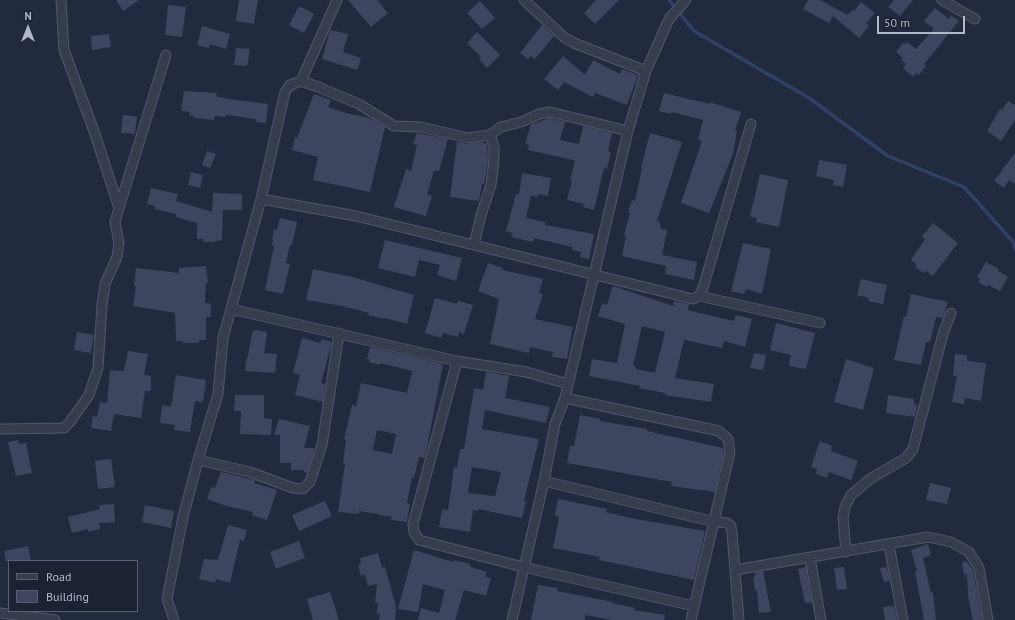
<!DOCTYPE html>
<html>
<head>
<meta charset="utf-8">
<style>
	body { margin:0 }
	#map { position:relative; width:1015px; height:620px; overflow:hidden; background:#222a3f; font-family:"PT Sans",sans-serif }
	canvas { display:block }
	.legend { position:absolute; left:8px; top:560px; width:130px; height:52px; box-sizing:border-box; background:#1b2234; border:1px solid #575e70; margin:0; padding:5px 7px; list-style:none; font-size:12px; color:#b2b8ca }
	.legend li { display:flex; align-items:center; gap:8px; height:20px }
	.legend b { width:20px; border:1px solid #575e70 }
	.north { position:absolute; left:8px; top:8px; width:40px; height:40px; -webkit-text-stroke:3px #1b2234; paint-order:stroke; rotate:0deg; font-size:11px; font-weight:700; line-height:16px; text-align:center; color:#b2b8ca }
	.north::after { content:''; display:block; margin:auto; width:14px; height:18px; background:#b2b8ca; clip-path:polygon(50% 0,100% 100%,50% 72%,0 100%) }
	.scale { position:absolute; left:877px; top:16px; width:88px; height:18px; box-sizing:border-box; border:2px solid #b2b8ca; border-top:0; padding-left:5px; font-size:12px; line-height:14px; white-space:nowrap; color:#b2b8ca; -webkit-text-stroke:3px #1b2234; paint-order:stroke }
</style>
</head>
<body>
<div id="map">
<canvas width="1015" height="620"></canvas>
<ul class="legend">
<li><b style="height:5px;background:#363d4f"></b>Road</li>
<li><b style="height:11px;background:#3e465f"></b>Building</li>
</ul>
<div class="north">N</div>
<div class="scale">50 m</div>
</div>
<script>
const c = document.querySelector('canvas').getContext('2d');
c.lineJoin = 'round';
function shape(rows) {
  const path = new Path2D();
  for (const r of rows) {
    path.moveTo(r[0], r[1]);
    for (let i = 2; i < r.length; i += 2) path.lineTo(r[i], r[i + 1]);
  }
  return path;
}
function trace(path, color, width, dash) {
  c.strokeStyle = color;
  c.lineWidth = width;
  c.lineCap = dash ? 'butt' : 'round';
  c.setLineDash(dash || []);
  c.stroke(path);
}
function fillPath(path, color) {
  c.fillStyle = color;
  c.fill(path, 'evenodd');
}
trace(shape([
	[669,0,694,31,809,98,888,156,964,187,1014,243,1015,249]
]), '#334065', 3.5);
fillPath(shape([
	[116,0,139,0,123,11],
	[239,0,258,0,254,24,236,21],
	[348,0,377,0,388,13,371,27],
	[596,0,619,0,595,24,584,13],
	[808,0,820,0,848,15,852,10,854,11,861,2,875,13,866,23,869,26,859,38,833,16,829,23,803,9],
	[894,0,913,0,900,16,888,7],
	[480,1,495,18,482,29,467,13],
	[168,5,186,7,182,37,165,35],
	[299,6,314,14,304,33,289,25],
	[935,8,949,19,951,15,959,21,924,64,926,66,919,75,916,73,913,77,903,68,906,64,901,60,903,58,896,52,903,43,905,44,907,42,916,49,934,29,924,21],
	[542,25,554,36,535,59,531,56,528,59,520,53],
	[202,26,230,34,226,49,210,44,209,48,197,45],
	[330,30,348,34,343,52,361,58,357,70,322,59],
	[477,32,500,55,487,68,479,59,481,57,467,43],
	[109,34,111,47,92,50,91,36],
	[236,48,250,49,247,66,234,65],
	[563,56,585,75,593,60,620,74,622,69,638,75,627,105,595,93,593,97,564,82,558,90,544,79],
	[184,91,217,93,216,96,228,99,268,104,266,123,256,122,256,119,226,115,225,117,215,116,214,120,194,118,194,116,189,115,190,112,181,111],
	[664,93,710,104,710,102,741,112,735,131,737,131,733,154,709,213,681,203,702,141,698,140,703,120,671,112,671,114,659,111],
	[314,94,331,100,328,107,346,113,369,118,385,127,370,192,313,180,318,157,292,150,295,137,297,138],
	[1008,101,1015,105,1015,120,1001,141,987,131,1000,109,1002,110],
	[123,115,137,117,135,134,121,133],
	[550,118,565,122,560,140,579,144,583,126,612,133,608,151,611,152,607,169,604,168,594,210,583,207,584,204,567,200,572,181,570,180,575,161,573,160,528,150,529,145,525,144,531,124],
	[417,133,448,139,439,171,434,171,427,194,432,196,426,216,394,207,406,169,411,171,417,145,413,144],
	[650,133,682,142,657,221,661,224,660,228,667,230,662,255,697,262,694,280,665,274,666,266,622,256,626,236,624,235,630,213,628,212,632,200,635,201,642,168,641,168],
	[457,142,467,144,480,142,487,144,488,161,486,174,484,184,482,184,479,201,450,197],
	[207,151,216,154,210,168,202,165],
	[1015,153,1015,184,1009,180,1004,188,994,181],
	[819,160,847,165,843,187,833,185,834,180,816,176],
	[191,172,203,175,200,188,188,185],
	[522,173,551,178,548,196,538,194,538,197,531,196,526,218,545,222,545,225,594,234,589,259,580,257,581,252,572,250,572,247,534,238,533,242,511,237,513,233,506,231,516,194,519,195],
	[760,174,788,180,779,227,756,222,757,218,750,216],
	[151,188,178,194,176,201,212,212,213,193,242,194,242,210,223,210,222,240,213,242,203,242,203,239,197,239,197,223,176,217,176,214,155,209,155,206,147,204],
	[280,218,297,222,292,245,290,245,286,263,290,264,283,294,265,290,274,246,272,245,273,240,272,240,274,230,277,230],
	[933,223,958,243,933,276,926,271,924,273,915,267,917,265,911,260,925,239,922,236],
	[385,240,462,258,456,281,437,275,440,265,419,260,415,277,378,268],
	[743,243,771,249,762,294,746,289,744,294,731,291],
	[986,262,999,269,998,271,1008,277,1000,291,988,285,987,287,978,282,980,279,977,277],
	[488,263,503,268,502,270,543,279,539,293,543,294,535,319,573,327,567,359,552,357,553,352,530,347,529,353,490,344,499,299,478,291],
	[206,266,208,283,206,283,205,303,211,304,211,317,206,317,206,340,199,340,199,343,182,343,182,341,176,341,175,313,133,306,136,286,134,286,136,268,179,273,179,268],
	[313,269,352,277,414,295,407,324,385,318,385,319,368,315,369,313,342,306,306,300],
	[861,279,887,285,883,304,868,301,869,298,857,295],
	[613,286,673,306,674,301,689,304,688,310,708,315,734,321,736,315,752,319,745,347,724,341,722,348,684,340,675,378,714,384,711,402,665,395,665,393,639,388,640,386,589,376,592,359,617,363,625,324,598,316,602,304,607,305],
	[642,326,665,332,655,373,636,369,636,367,633,366],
	[911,294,948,302,943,318,936,317,930,342,926,342,921,365,894,360,904,316,906,317],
	[435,298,457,304,458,301,473,305,464,334,459,332,458,337,443,333,441,338,425,333],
	[776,323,815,333,806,369,789,366,791,355,770,350],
	[253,330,267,332,264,353,277,354,275,373,245,371,246,359,247,359],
	[77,332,94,335,91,353,74,350],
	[302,338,320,343,322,339,332,342,321,383,325,384,323,402,295,395,300,375,293,373],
	[370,347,443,364,425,458,419,457,414,478,412,477,407,503,410,504,407,522,391,520,392,517,378,515,378,514,359,511,359,514,338,512,345,464,343,463,346,440,344,439,352,405,356,406,361,383,407,393,412,371,380,363,380,365,369,362,370,360,367,359],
	[377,430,396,434,392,454,373,450],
	[128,351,148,354,144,375,151,376,151,391,145,391,141,418,114,414,111,431,91,428,93,416,97,417,100,402,107,403,110,370,124,371],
	[754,353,766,355,763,370,750,368],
	[955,354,967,355,967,361,986,363,981,401,965,398,964,404,952,402,957,376,953,376],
	[846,359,874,368,863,410,834,402],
	[486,372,509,376,505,398,550,407,546,423,485,410,482,429,539,439,524,501,526,502,522,518,478,509,478,511,473,510,470,532,439,527,442,509,448,510,454,467,457,468,460,449,464,449,474,388,483,390],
	[472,467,501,472,495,496,468,493],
	[176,375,206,380,203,402,195,401,190,432,174,430,175,425,160,423,162,405,171,407],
	[235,395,264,395,264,418,272,419,271,435,240,434,241,411,234,411],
	[888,395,914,399,914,404,917,404,915,417,886,413],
	[580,415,600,419,600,421,647,429,647,431,723,448,724,452,715,492,671,486,672,482,567,463,570,446,574,446],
	[279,419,310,426,304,448,314,448,314,451,307,473,304,472,304,470,291,470,291,463,280,463,280,435,274,435],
	[18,440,19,444,26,443,32,473,16,476,8,442],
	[820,441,832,446,831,451,858,461,851,480,829,472,827,478,816,474,817,469,811,467],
	[111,459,115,487,98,489,95,461],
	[221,472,255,480,254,483,277,490,267,520,252,515,253,512,226,506,207,499,211,487,215,488],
	[930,483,951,488,947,504,926,500],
	[558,499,607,509,606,512,630,518,705,531,694,580,599,560,600,557,553,548,559,517,555,516],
	[325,501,332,516,299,531,292,515],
	[114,504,115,522,99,523,100,529,88,532,88,529,72,533,68,517,100,509,99,505],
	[145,505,174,511,171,528,142,522],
	[228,525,247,530,244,541,240,540,230,583,216,579,215,583,199,579,204,559,218,560],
	[299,541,305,558,276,569,270,552],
	[928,544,931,555,923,558,931,593,933,592,936,620,924,620,915,572,917,571,911,550],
	[28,546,31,561,6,561,4,551],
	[414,550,453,562,454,560,470,564,470,567,487,572,485,577,491,578,486,596,464,590,455,620,418,620,421,608,439,613,445,590,423,584,418,612,398,609],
	[378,553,382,568,385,567,396,607,395,620,379,620,380,614,377,614,378,603,375,603,377,584,368,586,365,574,361,576,358,565,361,564,360,558],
	[966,561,973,570,982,620,973,620,968,596,967,574,964,575,962,563],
	[806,567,812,602,805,603,798,569],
	[844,567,847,589,837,590,834,568],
	[887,567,890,581,884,582,880,568],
	[763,571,771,612,759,613,757,590,755,590,753,577,755,577,755,573],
	[538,585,558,588,557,591,613,602,612,603,635,608,634,610,665,615,664,620,612,620,585,615,585,620,531,620],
	[330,592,339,620,313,620,307,599],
	[894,606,897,620,885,620,883,607]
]), '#3e465f');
const minor = shape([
	[524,0,565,38,574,43,646,71],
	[942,0,975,19],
	[301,81,337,0],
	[261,199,356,216,693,299,699,296,703,288,751,124],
	[119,208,166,55],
	[474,245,481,215,491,185,494,161,494,147,490,135],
	[699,296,820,323],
	[231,309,457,361],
	[568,384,526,372,457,361,413,524,414,532,419,540,523,567,694,606],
	[565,398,719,431,728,439,730,452,691,620],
	[0,429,64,428,70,422,89,395,98,368,102,305,105,284,117,257,119,243,115,222,119,208,95,134,64,50,61,0],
	[198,460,250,472,293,488,303,489,310,482,322,445,339,333],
	[544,481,715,522,727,523,731,526,732,533,739,620],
	[889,545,903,620],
	[846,552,843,518,845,507,851,495,870,479,906,458,913,449,943,334,951,313],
	[810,558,821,620],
	[735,570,928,537,951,542,969,552,979,568,988,620],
	[0,613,55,620],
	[174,620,167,599,183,517,198,460,218,394,223,338,261,199,285,92,290,85,301,81,318,87,359,104,394,126,421,127,468,138,490,135,501,127,521,122,539,114,550,112,628,131],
	[512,620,544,481,555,424,565,398,628,131,646,71,669,19,686,0]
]);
trace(minor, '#51586a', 11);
trace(minor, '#363d4f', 9);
</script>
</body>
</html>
